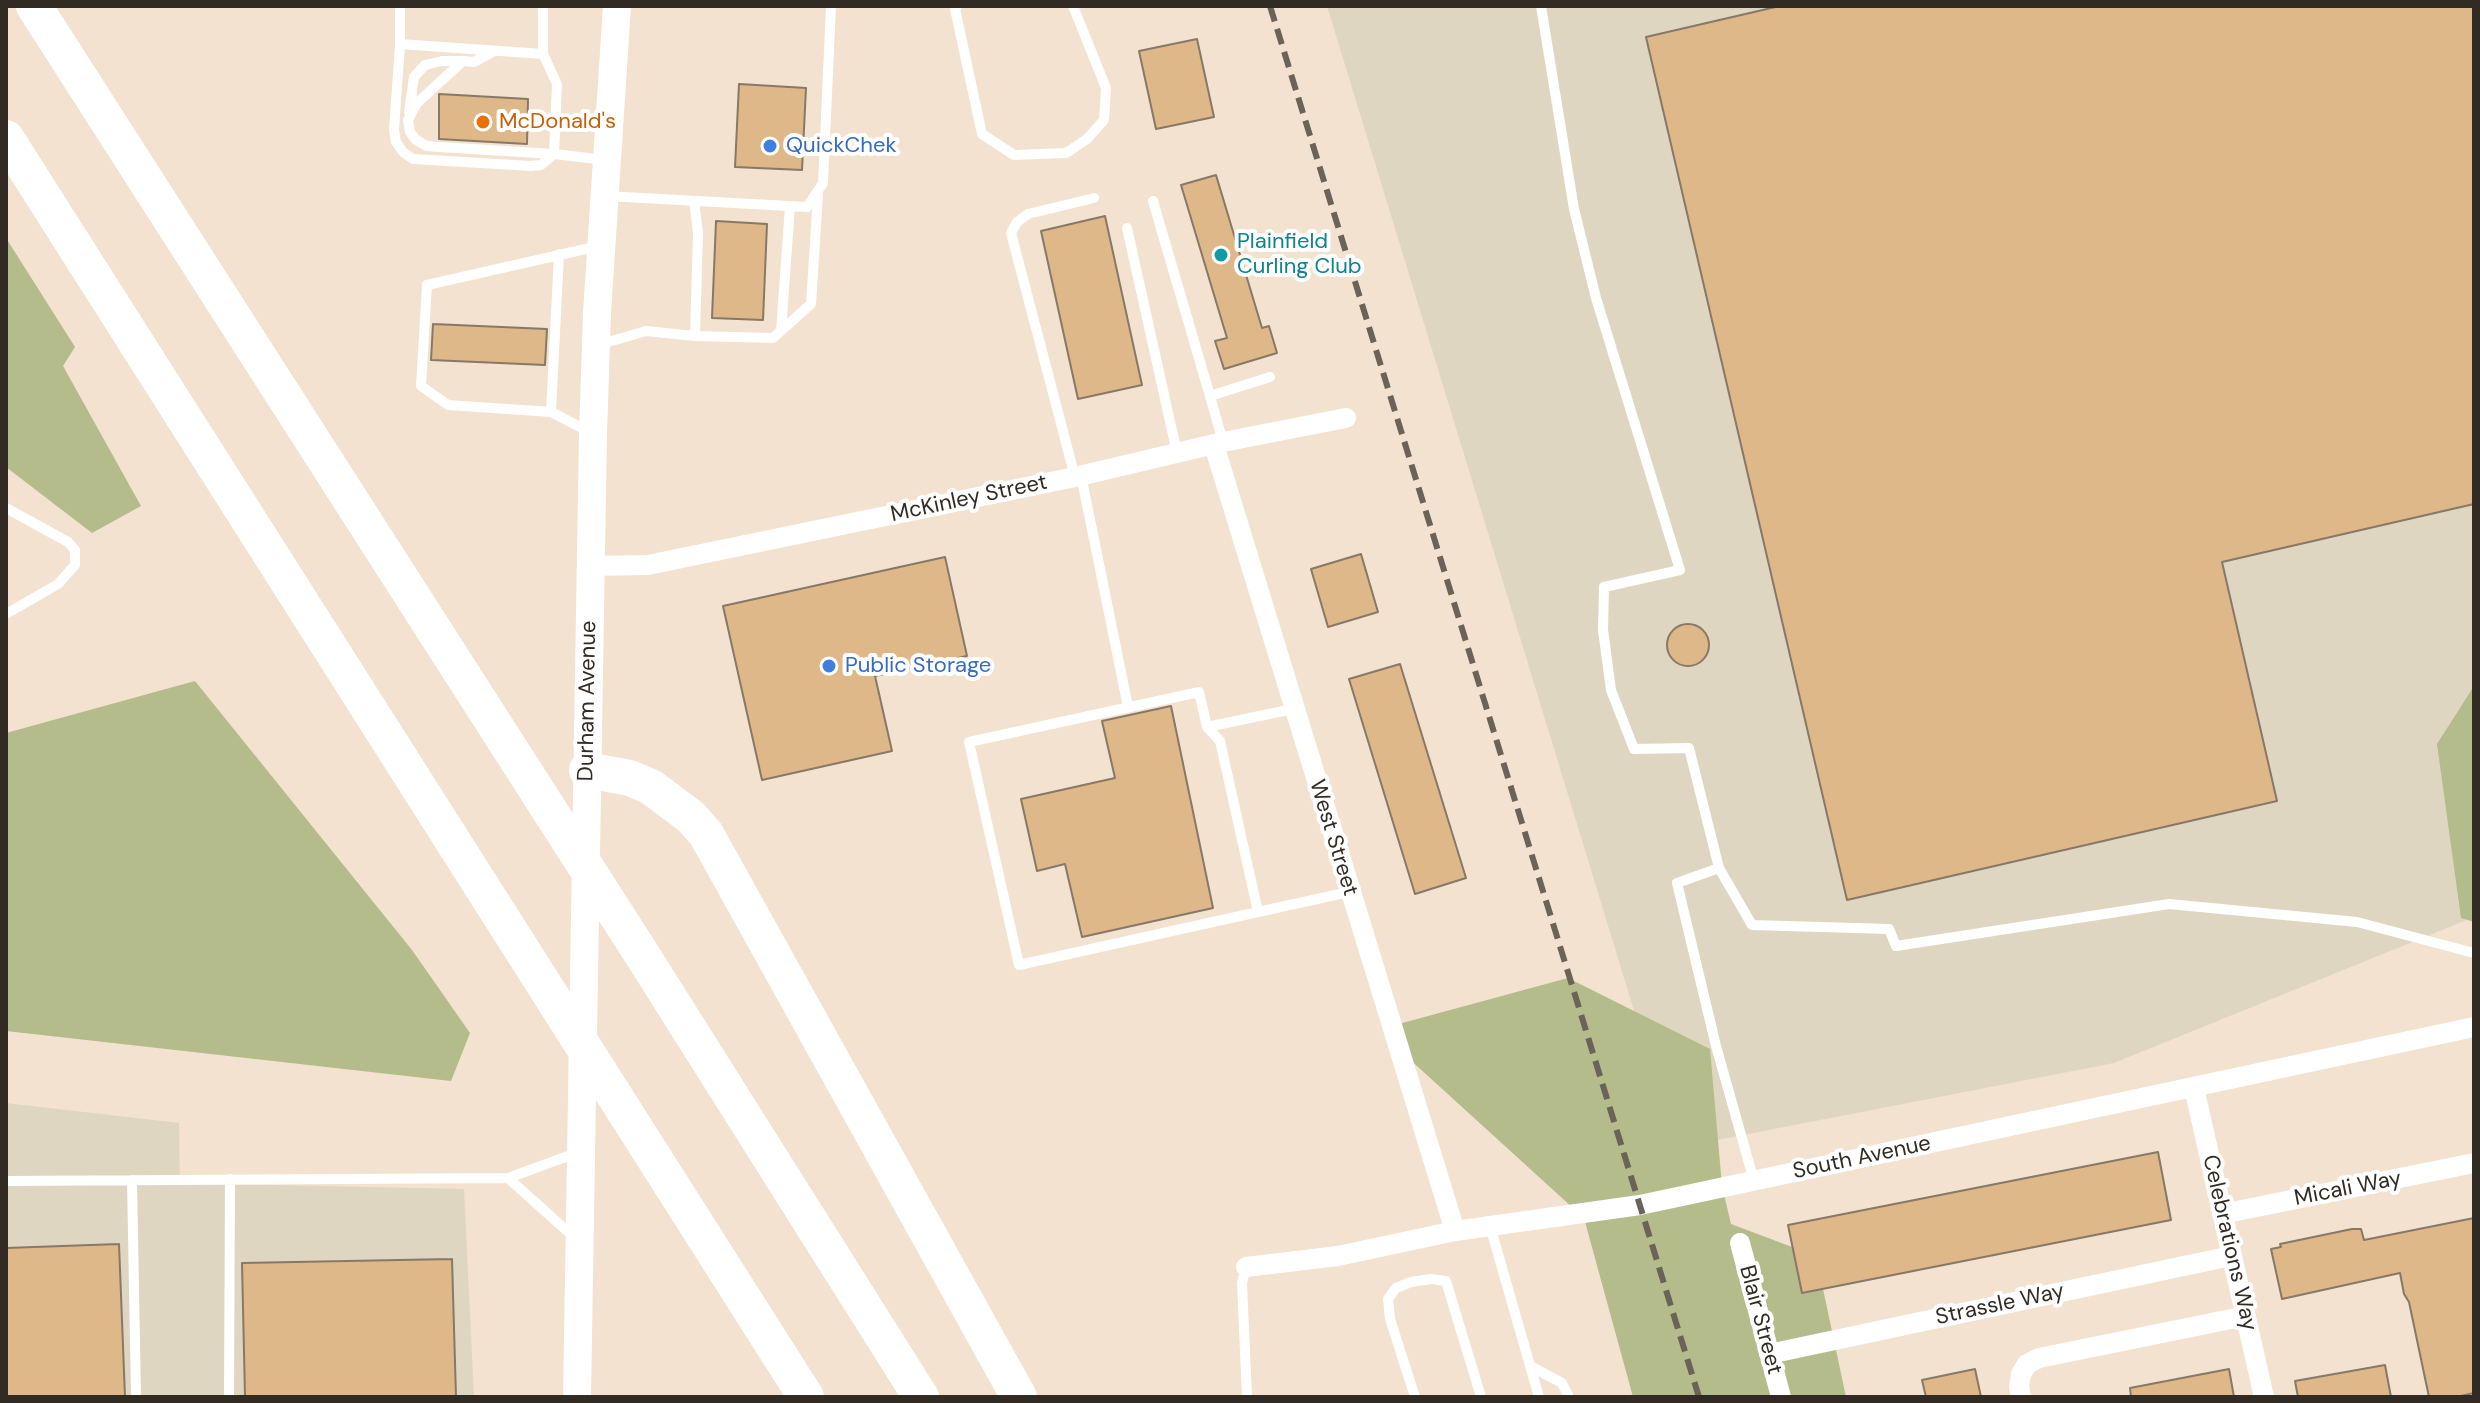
<!DOCTYPE html>
<html>
<head>
<meta charset="utf-8">
<style>
	body { margin:0 }
	#map { position:relative; width:2480px; height:1403px; overflow:hidden; background:#f2e2cf; font-family:"DM Sans",sans-serif }
	canvas { display:block }
	.frame { position:absolute; inset:0; border:8px solid #312b24; pointer-events:none }
</style>
</head>
<body>
<div id="map">
<canvas width="2480" height="1403"></canvas>
<div class="frame"></div>
</div>
<script>
const c = document.querySelector('canvas').getContext('2d');
c.lineJoin = 'round';
function fillPath(path, color) {
  c.fillStyle = color;
  c.fill(path, 'evenodd');
}
function shape(rows) {
  const path = new Path2D();
  for (const r of rows) {
    if (r.length === 3) {
      path.moveTo(r[0] + r[2], r[1]);
      path.arc(r[0], r[1], r[2], 0, 2 * Math.PI);
      continue;
    }
    path.moveTo(r[0], r[1]);
    for (let i = 2; i < r.length; i += 2) path.lineTo(r[i], r[i + 1]);
  }
  return path;
}
function trace(path, color, width, dash) {
  c.strokeStyle = color;
  c.lineWidth = width;
  c.lineCap = dash ? 'butt' : 'round';
  c.setLineDash(dash || []);
  c.stroke(path);
}
function write(font, color, halo, rows, align = 'center') {
  c.font = font + ' "DM Sans",sans-serif';
  c.lineWidth = 8;
  c.setLineDash([]);
  c.textBaseline = 'middle';
  c.strokeStyle = halo;
  c.fillStyle = color;
  for (const [text, x, y, turn = 0] of rows) {
    c.save();
    c.translate(x, y);
    c.rotate((+turn || 0) * Math.PI / 180);
    c.textAlign = isNaN(turn) ? turn : align;
    if (halo) c.strokeText(text, 0, 0);
    c.fillText(text, 0, 0);
    c.restore();
  }
}
fillPath(shape([
	[1327,6,2474,6,2474,917,2114,1063,1676,1148],
	[6,1103,179,1123,180,1183,464,1189,474,1397,6,1397]
]), '#dfd6c2');
fillPath(shape([
	[6,238,75,347,63,366,141,506,92,533,6,467],
	[195,681,412,950,470,1033,451,1081,6,1031,6,733],
	[2474,686,2474,922,2461,918,2437,744],
	[1568,978,1710,1049,1722,1186,1731,1224,1816,1256,1846,1397,1633,1397,1584,1218,1406,1056,1395,1025]
]), '#b3bc8a');
const building = shape([
	[1780,6,2474,6,2474,504,2222,562,2277,801,1847,900,1646,37,1780,6],
	[1197,39,1214,117,1156,129,1139,51,1197,39],
	[739,84,806,88,802,170,735,167,739,84],
	[439,94,528,99,527,144,439,139,439,94],
	[1216,175,1262,328,1269,326,1277,353,1224,369,1215,341,1227,338,1181,185,1216,175],
	[1105,216,1142,385,1078,399,1041,231,1105,216],
	[716,221,767,224,763,320,712,318,716,221],
	[433,324,547,329,545,365,431,360,433,324],
	[1361,554,1378,612,1328,627,1311,569,1361,554],
	[945,557,967,656,875,676,892,751,762,780,723,606,945,557],
	[1688,645,21],
	[1400,664,1466,878,1415,894,1349,679,1400,664],
	[1171,706,1213,908,1082,937,1065,864,1037,871,1021,799,1115,778,1102,721,1171,706],
	[2158,1152,2171,1220,1802,1293,1788,1225,2158,1152],
	[2474,1218,2474,1393,2456,1397,2429,1397,2409,1302,2404,1294,2400,1273,2282,1299,2271,1249,2281,1247,2280,1244,2352,1229,2361,1229,2364,1240,2474,1218],
	[119,1244,125,1397,6,1397,6,1248,119,1244],
	[452,1259,456,1397,245,1397,242,1263,452,1259],
	[2385,1365,2391,1397,2298,1397,2295,1381,2385,1365],
	[1975,1369,1981,1397,1926,1397,1922,1380,1975,1369],
	[2229,1369,2234,1397,2131,1397,2130,1388,2229,1369]
]);
fillPath(building, '#dfb889');
trace(building, '#877867', 2);
trace(shape([
	[400,6,400,44],
	[957,6,955,9,982,134,1014,155,1066,153,1087,139,1104,120,1106,88,1073,6],
	[1541,6,1574,209,1596,298,1680,570,1604,587,1603,630,1611,690,1634,749,1689,748,1719,868,1677,883,1716,1046,1754,1181],
	[400,44,543,54,557,84,554,154,541,165,531,166,413,159,403,152,396,142,394,130,400,44],
	[494,51,474,62,463,61,417,103,408,120,410,132,416,140,427,146,439,147,554,154,605,160],
	[543,54,543,6],
	[409,112,414,77,425,65,442,61,463,61],
	[606,196,807,207,823,183,831,6],
	[694,201,698,233,695,336,773,338,811,304,818,195],
	[1153,201,1210,396],
	[1127,228,1177,453],
	[781,331,790,206],
	[598,345,646,331,695,336],
	[551,412,559,254],
	[588,431,551,412,448,405,421,386,427,285,599,246],
	[1223,442,1210,396,1270,377],
	[1081,475,1128,707],
	[1075,477,1011,233,1017,222,1028,214,1094,198],
	[6,508,68,542,75,550,75,565,58,584,6,614],
	[1199,692,1207,727,1220,741,1258,912,1019,965,969,742,1199,692],
	[1207,727,1293,709],
	[1719,868,1752,925,1889,929,1896,946,2169,904,2357,922,2474,953],
	[1258,912,1349,892],
	[508,1178,575,1238],
	[132,1180,136,1397],
	[6,1181,508,1178,579,1152],
	[1490,1226,1539,1397],
	[1246,1267,1242,1283,1247,1397],
	[1530,1366,1562,1383,1569,1397],
	[229,1397,230,1179],
	[1415,1397,1390,1319,1388,1299,1396,1288,1411,1282,1431,1279,1446,1281,1481,1397]
]), '#fff', 10);
trace(shape([
	[1214,445,1455,1231],
	[590,566,648,565,1075,477,1223,442,1346,418],
	[2194,1088,2264,1397],
	[2222,1214,2474,1163],
	[1740,1243,1781,1397],
	[1246,1267,1338,1256,1455,1231,1640,1205,2474,1027],
	[1769,1354,2231,1256],
	[2021,1397,2019,1386,2021,1374,2027,1364,2039,1358,2246,1316]
]), '#fff', 20);
trace(shape([
	[577,1397,593,433,597,313,617,6]
]), '#fff', 28);
trace(shape([
	[34,6,641,953,921,1397],
	[6,138,806,1397],
	[587,770,630,778,651,787,691,817,706,834,1019,1397]
]), '#fff', 36);
trace(shape([
	[1270,6,1699,1397]
]), '#6b6258', 6, [16, 8]);
for (const [x, y, r, color] of [
	[483,122,8,"#e8710a"],
	[770,146,8,"#3f7fe0"],
	[1221,255,8,"#0f9aa8"],
	[829,666,8,"#3f7fe0"]
]) {
  const dot = new Path2D();
  dot.arc(x, y, r, 0, 2 * Math.PI);
  c.fillStyle = color;
  c.fill(dot);
  trace(dot, '#fff', 3);
}
write('22px', '#c56008', '#fff', [
	["McDonald's",499,122]
], 'left');
write('22px', '#366cbe', '#fff', [
	["QuickChek",786,146],
	["Public Storage",845,666]
], 'left');
write('22px', '#0d838f', '#fff', [
	["Plainfield",1237,242],
	["Curling Club",1237,267]
], 'left');
write('22px', '#312b24', '#fff', [
	["McKinley Street",969,499,-12],
	["Durham Avenue",588,701,-89],
	["West Street",1333,838,73],
	["South Avenue",1862,1158,-12],
	["Micali Way",2348,1189,-11],
	["Celebrations Way",2229,1243,77],
	["Strassle Way",2000,1305,-12],
	["Blair Street",1760,1320,75]
]);
</script>
</body>
</html>
